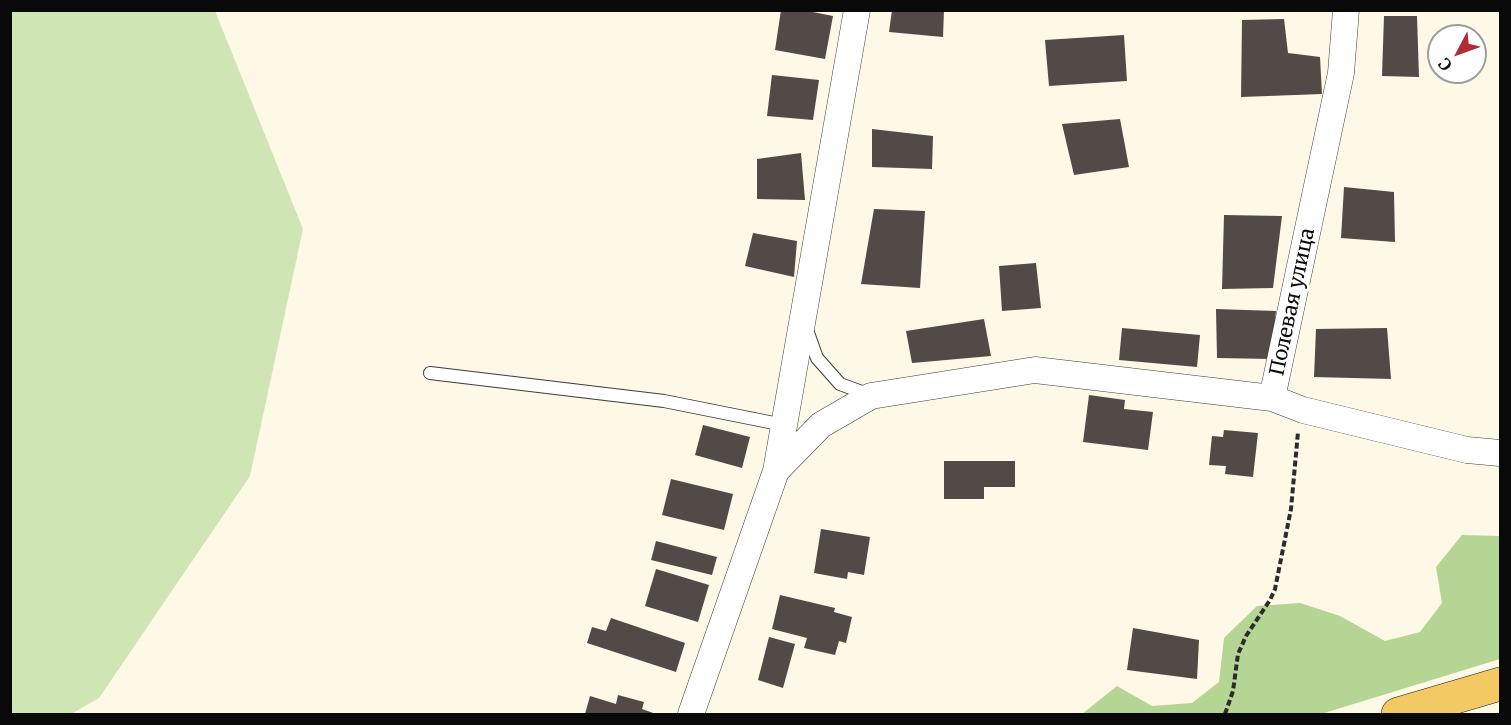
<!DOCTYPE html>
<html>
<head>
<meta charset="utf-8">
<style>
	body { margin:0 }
	#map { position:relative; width:1511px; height:725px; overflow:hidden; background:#fef8e7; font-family:Merriweather,serif }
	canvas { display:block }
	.frame { position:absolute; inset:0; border:12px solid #090909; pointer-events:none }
	.north { position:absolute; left:1427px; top:24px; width:60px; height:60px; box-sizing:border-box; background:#fff; border:2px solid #9d9d9d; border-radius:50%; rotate:229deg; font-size:16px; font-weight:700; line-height:24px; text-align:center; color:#090909 }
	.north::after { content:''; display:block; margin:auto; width:21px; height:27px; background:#b12a36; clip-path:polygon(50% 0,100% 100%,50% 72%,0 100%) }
</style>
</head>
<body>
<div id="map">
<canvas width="1511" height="725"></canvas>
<div class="frame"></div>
<div class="north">С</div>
</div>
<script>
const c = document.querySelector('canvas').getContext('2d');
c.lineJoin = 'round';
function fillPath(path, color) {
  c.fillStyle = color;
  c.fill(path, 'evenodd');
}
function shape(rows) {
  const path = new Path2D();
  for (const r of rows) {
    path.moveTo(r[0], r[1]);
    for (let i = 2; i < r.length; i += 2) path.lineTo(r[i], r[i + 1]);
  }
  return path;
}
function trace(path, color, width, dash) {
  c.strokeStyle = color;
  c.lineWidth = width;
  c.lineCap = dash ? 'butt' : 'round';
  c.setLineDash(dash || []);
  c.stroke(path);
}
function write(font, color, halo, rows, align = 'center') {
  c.font = font + ' Merriweather,serif';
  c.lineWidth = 6;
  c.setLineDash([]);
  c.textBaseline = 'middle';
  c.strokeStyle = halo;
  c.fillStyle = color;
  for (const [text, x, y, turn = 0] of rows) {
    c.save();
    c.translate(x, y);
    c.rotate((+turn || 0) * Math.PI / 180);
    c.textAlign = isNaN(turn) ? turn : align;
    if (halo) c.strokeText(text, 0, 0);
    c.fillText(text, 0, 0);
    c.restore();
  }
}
fillPath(shape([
	[10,11,215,11,303,229,250,476,99,698,71,714,11,714]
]), '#d0e5b4');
fillPath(shape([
	[1462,535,1500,536,1500,659,1321,714,1082,714,1117,686,1152,706,1192,703,1219,682,1224,638,1257,606,1300,603,1340,616,1385,641,1420,632,1442,603,1436,567]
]), '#b4d594');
fillPath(shape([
	[781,10,803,10,833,16,825,59,775,50],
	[892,10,944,10,943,37,889,32],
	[1384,16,1417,16,1419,77,1382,76],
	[1284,19,1288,53,1320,57,1322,94,1241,97,1242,20],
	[1124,35,1127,81,1049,86,1045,40],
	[772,75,819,80,813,120,767,116],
	[1120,119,1129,167,1074,175,1062,124],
	[872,129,933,136,932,169,872,167],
	[801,153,805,200,757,199,757,159],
	[1344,187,1394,192,1395,242,1341,238],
	[874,209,925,211,920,288,861,284],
	[1224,215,1282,216,1273,288,1222,289],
	[753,233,797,241,794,277,745,266],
	[1036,263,1041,308,1002,311,999,266],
	[1216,309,1276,311,1271,359,1217,358],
	[984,319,991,356,912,363,906,331],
	[1122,328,1200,335,1197,367,1119,360],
	[1387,328,1391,379,1314,377,1316,329],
	[1089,395,1125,400,1124,409,1153,412,1148,450,1083,442],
	[703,425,750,437,742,468,695,455],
	[1224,430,1258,433,1253,477,1225,474,1226,466,1209,465,1212,436,1223,437],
	[944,461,1015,461,1015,487,984,487,984,499,944,499],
	[671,479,733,494,724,530,662,515],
	[821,529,870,537,864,575,848,572,847,579,814,573],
	[656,541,717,557,712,575,651,560],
	[656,569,709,585,698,622,645,606],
	[780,595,835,608,834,612,852,617,846,643,839,641,835,655,804,648,807,638,772,629],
	[611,618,685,643,676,672,587,643,592,627,606,631],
	[1133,628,1199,640,1197,679,1127,670],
	[769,637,795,644,783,688,758,680],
	[618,695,644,702,642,709,656,714,585,714,590,696,616,704]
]), '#514a46');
const lane = shape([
	[806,327,817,358,840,384,870,395],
	[430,373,664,401,784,425]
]);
const street = shape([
	[1346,10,1341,73,1272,398,1303,410,1467,450,1500,453],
	[776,471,821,425,871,396,1035,370,1272,398],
	[691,714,776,471,857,10]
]);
const primary = shape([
	[1398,714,1500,684]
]);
trace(lane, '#3c3c3c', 14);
trace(street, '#3c3c3c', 27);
trace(primary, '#1a1a1a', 34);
trace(shape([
	[1225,714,1233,691,1238,654,1246,636,1270,600,1275,589,1291,509,1298,432]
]), '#2b2b2b', 4, [6, 3]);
trace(lane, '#fff', 12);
trace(street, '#fff', 26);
trace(primary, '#f2c963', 33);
write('20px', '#090909', '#fff', [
	["Полевая улица",1293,302,-78]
]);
</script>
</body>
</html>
